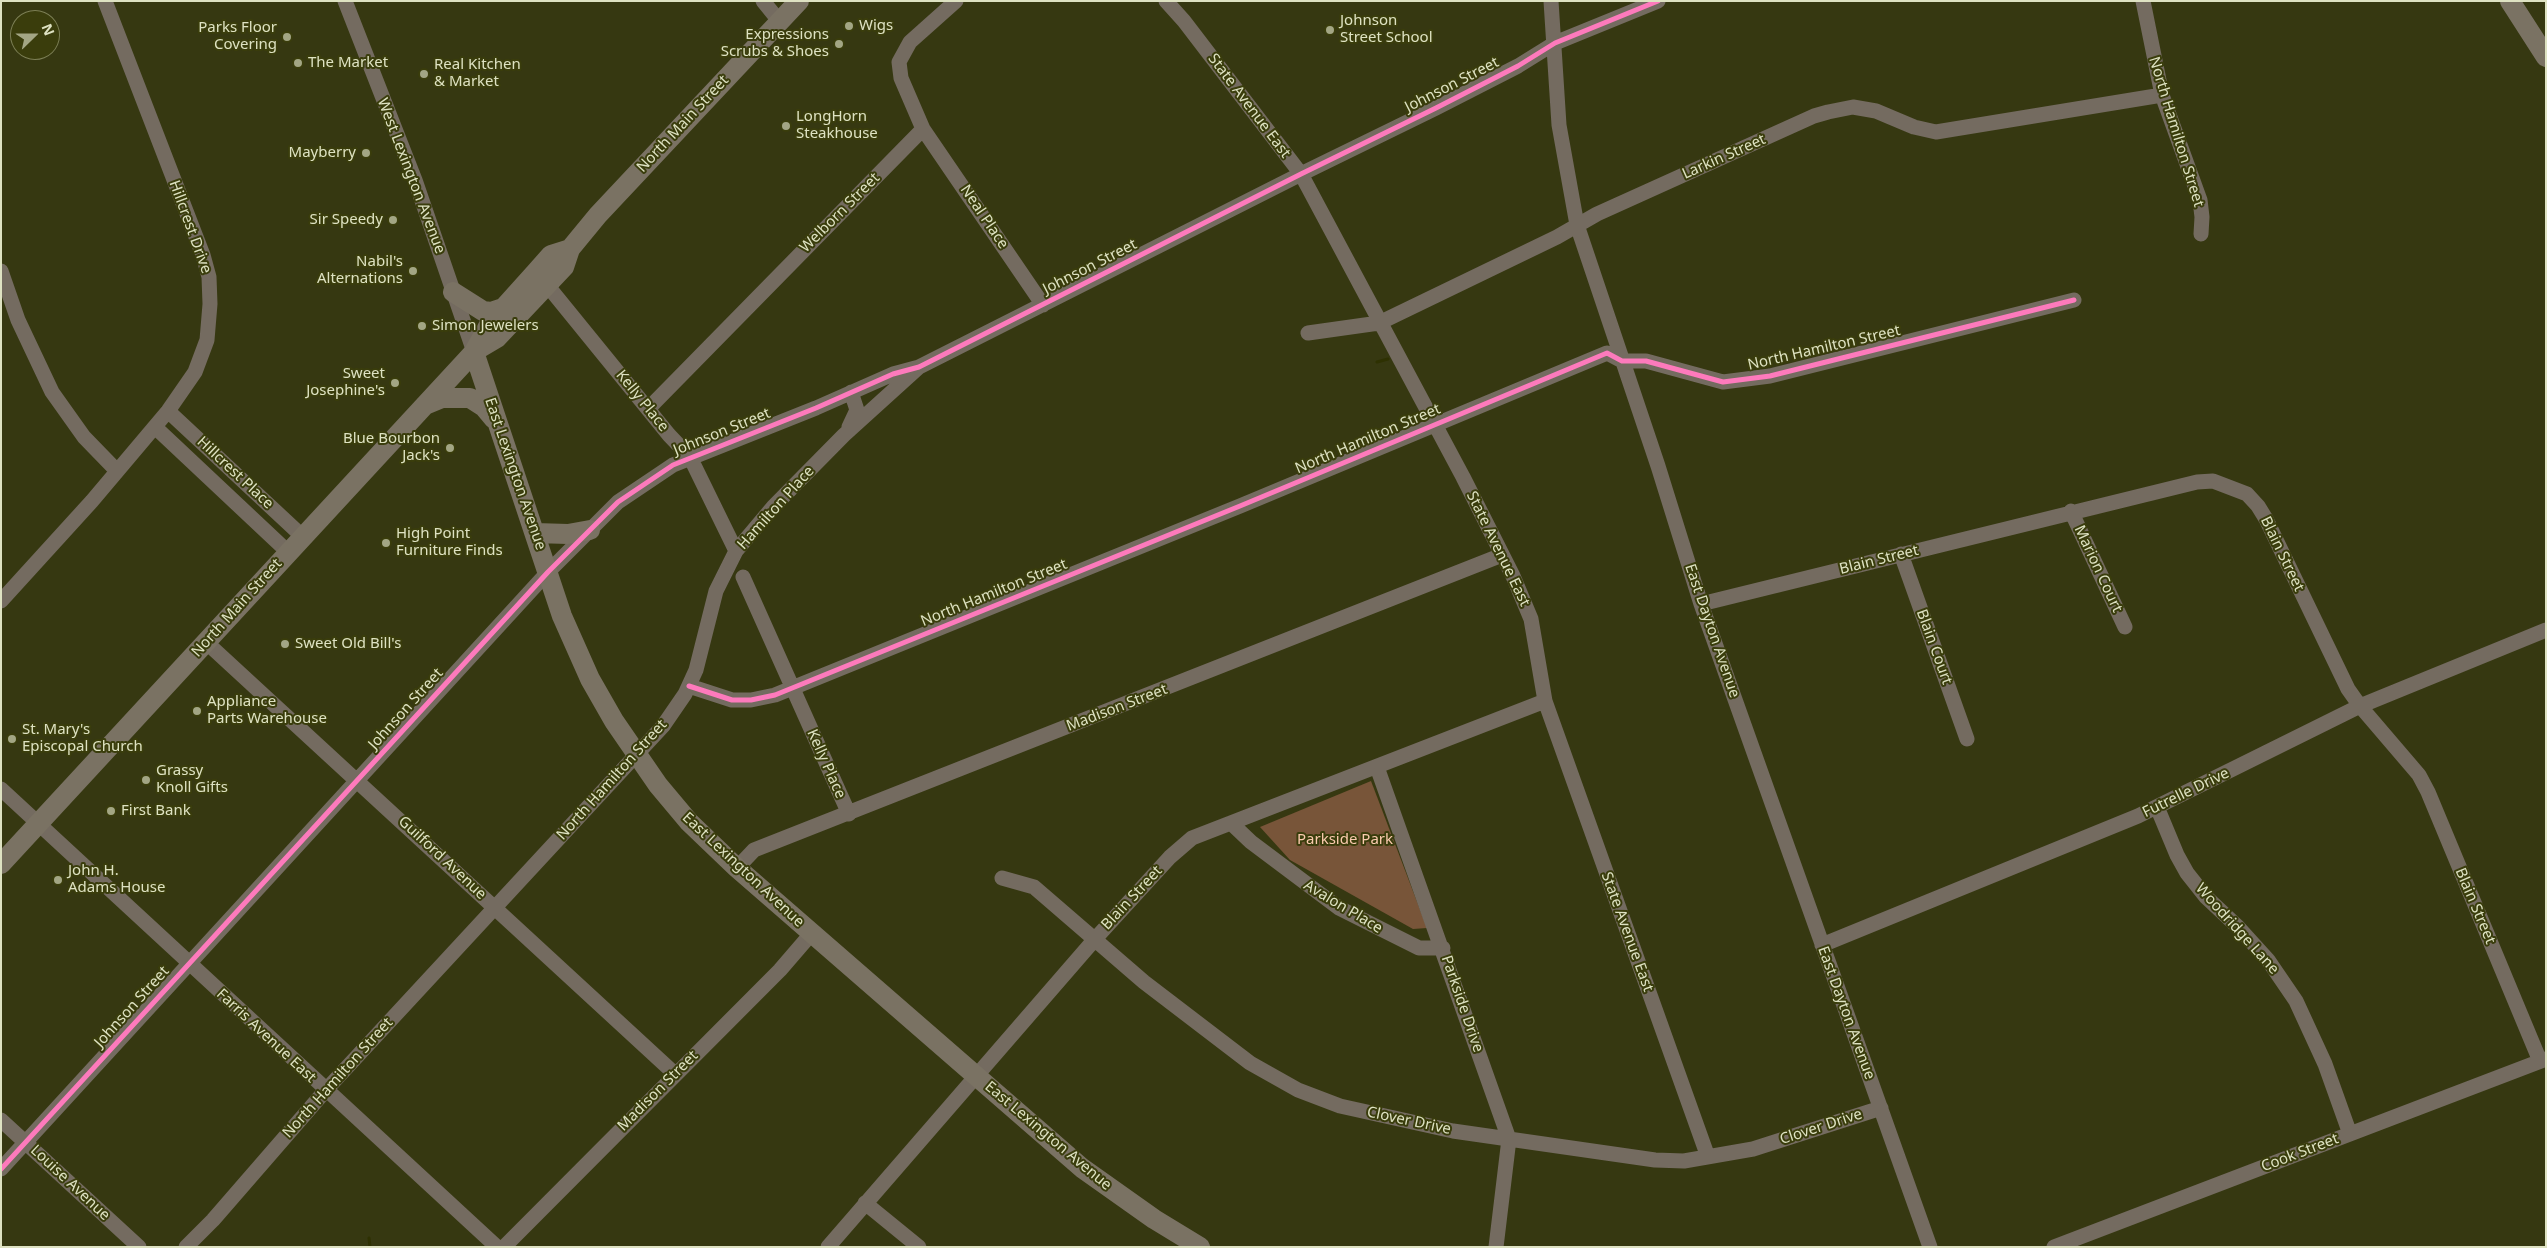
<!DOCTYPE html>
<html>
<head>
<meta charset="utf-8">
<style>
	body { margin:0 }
	#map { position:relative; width:2547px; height:1248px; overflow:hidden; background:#363811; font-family:"Noto Sans",sans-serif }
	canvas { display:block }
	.frame { position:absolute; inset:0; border:2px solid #dee2c2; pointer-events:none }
	.north { position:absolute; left:10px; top:10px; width:50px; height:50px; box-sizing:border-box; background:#3a3d0c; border:1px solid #7c7f55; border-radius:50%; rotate:68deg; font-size:14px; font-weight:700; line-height:20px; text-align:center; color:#dee2c2 }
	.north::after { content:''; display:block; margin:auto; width:18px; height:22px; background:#a3a684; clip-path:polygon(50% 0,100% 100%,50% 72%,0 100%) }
</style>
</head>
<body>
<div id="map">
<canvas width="2547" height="1248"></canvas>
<div class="frame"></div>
<div class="north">N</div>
</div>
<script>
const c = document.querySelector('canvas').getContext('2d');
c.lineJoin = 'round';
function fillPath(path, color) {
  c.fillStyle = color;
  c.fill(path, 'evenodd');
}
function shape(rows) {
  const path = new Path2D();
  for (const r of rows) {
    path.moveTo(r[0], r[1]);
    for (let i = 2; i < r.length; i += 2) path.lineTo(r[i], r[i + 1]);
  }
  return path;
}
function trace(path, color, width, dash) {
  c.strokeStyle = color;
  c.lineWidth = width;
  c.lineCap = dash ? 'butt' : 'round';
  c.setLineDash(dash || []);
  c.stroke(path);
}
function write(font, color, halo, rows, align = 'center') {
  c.font = font + ' "Noto Sans",sans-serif';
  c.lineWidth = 4;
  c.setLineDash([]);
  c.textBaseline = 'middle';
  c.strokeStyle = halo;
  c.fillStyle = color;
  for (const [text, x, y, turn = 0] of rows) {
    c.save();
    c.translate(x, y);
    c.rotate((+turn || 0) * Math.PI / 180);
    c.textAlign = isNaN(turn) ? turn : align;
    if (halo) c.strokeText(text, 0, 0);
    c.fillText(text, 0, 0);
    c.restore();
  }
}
fillPath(shape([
	[1371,781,1427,928,1413,929,1290,860,1260,827]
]), '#785539');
trace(shape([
	[1377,362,1388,359],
	[369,1238,370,1247]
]), '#2e3102', 3);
trace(shape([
	[345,1,415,180,474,352],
	[763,1,780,22],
	[956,1,910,42,899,62,901,78,923,129,1043,305],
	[1166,1,1184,21,1301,174,1463,477,1513,576,1531,619,1545,701,1708,1157],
	[1551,1,1559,125,1577,225,1658,466,1701,604,1930,1247],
	[2143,1,2162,95,2200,200,2202,217,2201,234],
	[1,271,18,320,52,392,84,437,117,471],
	[547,285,669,435,690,457,736,551],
	[1308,333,1379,323,1557,237,1597,214,1814,116,1828,112,1853,107,1876,111,1914,127,1936,132,2162,95],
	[648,409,923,129],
	[168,411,302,536],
	[155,427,288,552],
	[849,427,857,410,851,392],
	[2071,511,2125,627],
	[1901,554,1967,739],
	[743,577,849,814],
	[1,601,92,501,168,411,195,372,207,340,210,304,209,277,203,255,105,1],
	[1701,604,2197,482,2213,481,2247,494,2258,506,2266,519,2348,689,2360,706,2419,775,2428,792,2540,1061],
	[207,643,675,1074],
	[689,686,732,700,751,700,775,695,1240,506,1607,353,1622,361,1646,361,1723,382,1770,376,2074,300],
	[1377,767,1509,1139,1496,1247],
	[1,789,497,1247],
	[2157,807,2177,855,2187,873,2206,897,2238,927,2268,960,2296,1001,2325,1064,2350,1134],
	[1231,823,1251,842,1339,908,1419,948,1443,948],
	[737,868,754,850,1502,555],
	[1002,878,1034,887,1144,982,1250,1063,1298,1090,1340,1106,1453,1131,1655,1160,1684,1161,1753,1149,1881,1108],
	[1822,945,2138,816,2360,706,2546,630],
	[1,1120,139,1247],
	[1,1169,548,572,618,502,673,465,816,408,893,374,919,367,1301,174,1436,108,1518,66,1555,43,1658,1],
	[865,1203,919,1247],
	[186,1247,213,1220,325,1091,663,726,685,694,696,670,716,591,736,551,773,507,844,435,918,368],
	[504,1247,780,970,811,934],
	[828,1247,1095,939,1170,857,1192,838,1545,701],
	[2054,1247,2546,1059]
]), '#746b60', 15);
trace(shape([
	[2510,1,2546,57],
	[453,292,483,311,491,312,503,308],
	[475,351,497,338,564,267,570,249,598,215,799,1],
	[474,352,562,616,590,679,614,721,658,785,689,822,737,868,1082,1168,1154,1219,1200,1247],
	[425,405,442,398,470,398,484,407,494,419],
	[535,533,568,534,590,530],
	[1,864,474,352,490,323,535,273,551,255,570,249]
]), '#7a7263', 20);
trace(shape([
	[689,686,732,700,751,700,775,695,1240,506,1607,353,1622,361,1646,361,1723,382,1770,376,2074,300],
	[1,1169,548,572,618,502,673,465,816,408,893,374,919,367,1301,174,1436,108,1518,66,1555,43,1658,1]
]), '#fd7abc', 5);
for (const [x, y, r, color] of [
	[849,26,5,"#a3a684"],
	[1330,30,5,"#a3a684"],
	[287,37,5,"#a3a684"],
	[839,44,5,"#a3a684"],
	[298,63,5,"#a3a684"],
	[424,74,5,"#a3a684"],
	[786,126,5,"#a3a684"],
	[366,153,5,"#a3a684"],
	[393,220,5,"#a3a684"],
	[413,271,5,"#a3a684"],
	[422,326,5,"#a3a684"],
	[395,383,5,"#a3a684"],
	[450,448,5,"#a3a684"],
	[386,543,5,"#a3a684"],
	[285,644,5,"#a3a684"],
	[197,711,5,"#a3a684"],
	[12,739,5,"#a3a684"],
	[146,780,5,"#a3a684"],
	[111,811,5,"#a3a684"],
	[58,880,5,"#a3a684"]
]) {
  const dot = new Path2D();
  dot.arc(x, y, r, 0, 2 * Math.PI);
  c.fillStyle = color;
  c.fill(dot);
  trace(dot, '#3a3d0c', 2);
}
write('15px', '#dee2c2', '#3a3d0c', [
	["Johnson",1340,21],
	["Street School",1340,38],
	["Wigs",859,26],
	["Parks Floor",277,28,"right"],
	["Covering",277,45,"right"],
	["Expressions",829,35,"right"],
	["Scrubs & Shoes",829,52,"right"],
	["The Market",308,63],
	["Real Kitchen",434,65],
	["& Market",434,82],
	["LongHorn",796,117],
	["Steakhouse",796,134],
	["Mayberry",356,153,"right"],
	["Sir Speedy",383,220,"right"],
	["Nabil's",403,262,"right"],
	["Alternations",403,279,"right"],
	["Simon Jewelers",432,326],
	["Sweet",385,374,"right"],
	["Josephine's",385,391,"right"],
	["Blue Bourbon",440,439,"right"],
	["Jack's",440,456,"right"],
	["High Point",396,534],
	["Furniture Finds",396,551],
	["Sweet Old Bill's",295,644],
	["Appliance",207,702],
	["Parts Warehouse",207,719],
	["St. Mary's",22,730],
	["Episcopal Church",22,747],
	["Grassy",156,771],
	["Knoll Gifts",156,788],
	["First Bank",121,811],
	["John H.",68,871],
	["Adams House",68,888]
], 'left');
write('15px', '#dee2c2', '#3a3d0c', [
	["Johnson Street",1452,85,-27],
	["State Avenue East",1249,106,53],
	["North Main Street",683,124,-47],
	["North Hamilton Street",2176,132,73],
	["Larkin Street",1724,157,-24],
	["West Lexington Avenue",411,176,69],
	["Welborn Street",840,213,-45],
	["Neal Place",984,217,56],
	["Hillcrest Drive",190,227,70],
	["Johnson Street",1090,267,-27],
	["North Hamilton Street",1824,348,-13],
	["Kelly Place",642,401,51],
	["Johnson Street",722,432,-22],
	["North Hamilton Street",1368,439,-23],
	["Hillcrest Place",235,473,43],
	["East Lexington Avenue",515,474,71],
	["Hamilton Place",776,508,-48],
	["State Avenue East",1498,549,64],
	["Blain Street",2282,554,64],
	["Blain Street",1879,560,-14],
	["Marion Court",2098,569,65],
	["North Hamilton Street",994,593,-22],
	["North Main Street",237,608,-48],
	["East Dayton Avenue",1712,631,71],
	["Blain Court",1934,647,70],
	["Madison Street",1117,708,-21],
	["Johnson Street",406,709,-48],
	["Kelly Place",826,764,66],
	["North Hamilton Street",612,780,-48],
	["Futrelle Drive",2186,793,-26],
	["Guilford Avenue",442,858,43],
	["East Lexington Avenue",743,870,43],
	["Blain Street",1132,898,-47],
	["Blain Street",2475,906,67],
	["Avalon Place",1343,907,31],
	["Woodridge Lane",2237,929,48],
	["State Avenue East",1627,932,70],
	["Parkside Drive",1462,1004,71],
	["Johnson Street",132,1007,-48],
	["East Dayton Avenue",1846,1013,70],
	["Farris Avenue East",266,1036,43],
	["North Hamilton Street",338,1078,-48],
	["Madison Street",658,1091,-45],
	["Clover Drive",1409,1121,12],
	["Clover Drive",1821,1127,-18],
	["East Lexington Avenue",1048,1136,40],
	["Cook Street",2300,1153,-21],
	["Louise Avenue",70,1183,43]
]);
write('15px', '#fbcbaf', '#3a3d0c', [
	["Parkside Park",1345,840]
]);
</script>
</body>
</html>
